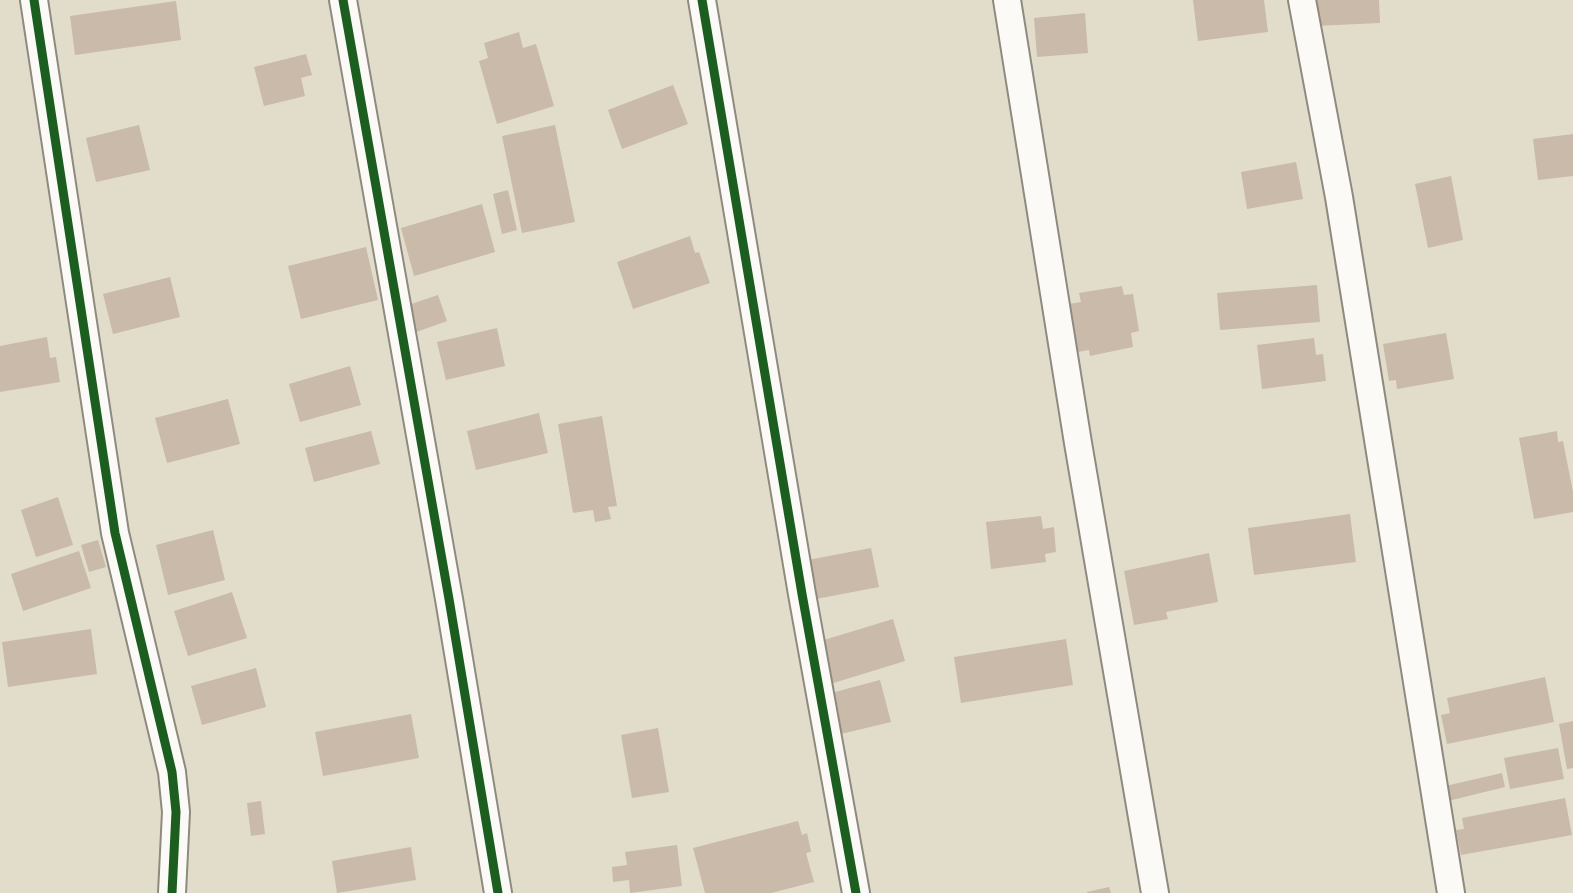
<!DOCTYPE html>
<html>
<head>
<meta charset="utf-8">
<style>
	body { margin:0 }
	canvas { display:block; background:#e2ddcb }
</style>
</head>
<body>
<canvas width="1573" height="893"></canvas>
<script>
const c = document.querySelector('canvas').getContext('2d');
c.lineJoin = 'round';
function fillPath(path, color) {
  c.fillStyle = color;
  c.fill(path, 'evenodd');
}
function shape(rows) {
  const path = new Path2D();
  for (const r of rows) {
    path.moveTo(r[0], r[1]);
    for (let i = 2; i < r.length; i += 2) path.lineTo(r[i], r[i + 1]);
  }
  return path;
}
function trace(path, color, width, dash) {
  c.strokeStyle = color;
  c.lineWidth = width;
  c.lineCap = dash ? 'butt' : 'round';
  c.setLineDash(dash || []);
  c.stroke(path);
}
fillPath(shape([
	[1193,0,1264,0,1268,32,1198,41],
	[1314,0,1379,0,1380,23,1315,26],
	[176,1,181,40,75,55,70,16],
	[1085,13,1088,53,1037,57,1034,18],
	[519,32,523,48,536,44,554,106,497,124,479,61,488,58,484,43],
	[306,54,312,75,301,78,305,96,264,106,254,67],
	[673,85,688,124,622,149,608,110],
	[139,125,150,170,96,182,86,138],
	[555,125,575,222,522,233,502,136],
	[1573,134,1573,176,1538,180,1533,139],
	[1296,162,1303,199,1247,209,1241,172],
	[1451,176,1463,240,1428,248,1415,184],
	[508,190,517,230,502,234,493,194],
	[482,204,495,252,414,276,401,228],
	[690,236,695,253,699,252,710,283,633,309,617,262],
	[366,247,378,300,301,319,288,266],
	[170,277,180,317,113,334,103,294],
	[1317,285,1320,322,1220,330,1217,293],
	[1122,286,1124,295,1133,294,1139,331,1131,333,1133,347,1090,356,1089,350,1078,352,1069,304,1081,302,1079,293],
	[438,295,447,321,411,334,402,307],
	[497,328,505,366,446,380,437,342],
	[1446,333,1454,379,1397,389,1396,380,1389,381,1383,344],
	[47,337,50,358,56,357,60,382,0,392,0,346],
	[1314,338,1316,355,1323,354,1326,381,1262,389,1257,345],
	[350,366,361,405,300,422,289,384],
	[228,399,240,444,167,463,155,418],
	[539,413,548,453,476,470,467,431],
	[602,416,617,506,608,507,611,519,595,522,593,510,573,513,558,424],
	[371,431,380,464,314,482,305,448],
	[1557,431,1558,442,1563,441,1573,492,1573,512,1534,519,1519,438],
	[58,497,73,545,36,557,21,510],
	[1350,514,1356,562,1254,575,1248,528],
	[1041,516,1043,529,1054,527,1056,552,1045,554,1046,562,991,569,986,522],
	[213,530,225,580,168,595,156,545],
	[98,540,106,567,89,572,81,545],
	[871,548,879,587,816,599,808,560],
	[79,551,91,588,23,611,11,574],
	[1209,553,1218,602,1166,612,1168,619,1134,625,1124,571],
	[232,592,247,638,188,656,174,611],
	[893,619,905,661,827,685,814,643],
	[91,629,97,674,8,687,2,642],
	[1066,639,1073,685,961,703,954,657],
	[256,668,266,707,202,725,191,686],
	[1545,677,1554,722,1447,744,1441,715,1450,713,1447,698],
	[880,680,891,722,841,734,831,693],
	[411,714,419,758,323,776,315,732],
	[1573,721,1573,768,1567,769,1559,724],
	[658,728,669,792,632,798,621,735],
	[1558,748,1564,779,1510,789,1504,758],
	[1502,773,1505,787,1444,802,1441,787],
	[1565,798,1572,835,1461,855,1456,830,1464,829,1462,818],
	[261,801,265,834,251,836,247,803],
	[798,821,802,835,807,833,811,852,806,853,814,882,771,893,705,893,693,848],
	[677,845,682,886,630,893,629,880,613,882,612,867,627,865,625,852],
	[411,847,416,880,337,893,332,861],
	[1109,887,1111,893,1087,893,1087,892]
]), '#c9baaa');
const minor = shape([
	[34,0,115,533,172,772,176,812,172,893],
	[343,0,449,599,498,893],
	[702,0,802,594,856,893],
	[1007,0,1078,443,1155,893],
	[1302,0,1339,197,1451,893]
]);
trace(minor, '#8f8a7f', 30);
trace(minor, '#fbfaf7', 26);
trace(shape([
	[34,0,115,533,172,772,176,812,172,893],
	[343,0,449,599,498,893],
	[702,0,802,594,856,893]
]), '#1b5e20', 9);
</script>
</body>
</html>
